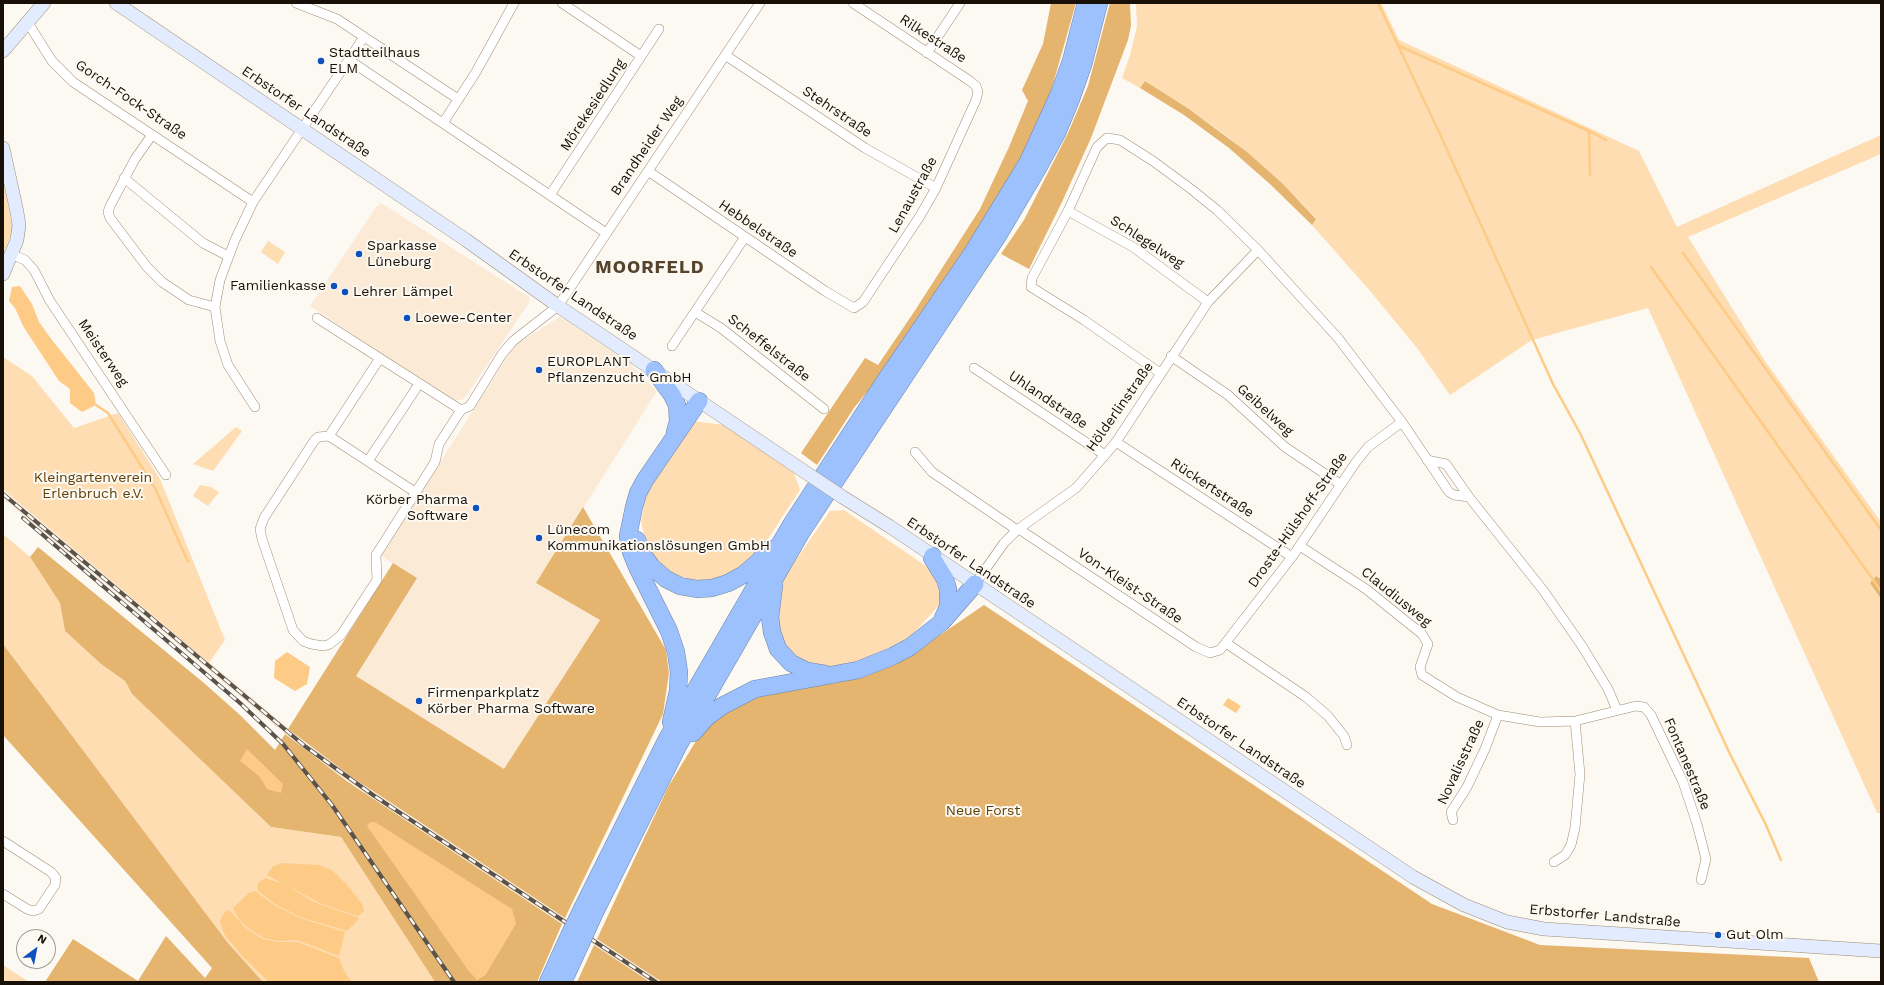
<!DOCTYPE html>
<html>
<head>
<meta charset="utf-8">
<style>
	body { margin:0 }
	#map { position:relative; width:1884px; height:985px; overflow:hidden; background:#fcf8f2; font-family:"Work Sans",sans-serif }
	canvas { display:block }
	.frame { position:absolute; inset:0; border:4px solid #181007; pointer-events:none }
	.north { position:absolute; left:16px; top:929px; width:40px; height:40px; box-sizing:border-box; background:#fcf8f2; border:1px solid #a19b94; border-radius:50%; rotate:32deg; font-size:11px; font-weight:700; line-height:16px; text-align:center; color:#181007 }
	.north::after { content:''; display:block; margin:auto; width:14px; height:18px; background:#0d52bc; clip-path:polygon(50% 0,100% 100%,50% 72%,0 100%) }
</style>
</head>
<body>
<div id="map">
<canvas width="1884" height="985"></canvas>
<div class="frame"></div>
<div class="north">N</div>
</div>
<script>
const c = document.querySelector('canvas').getContext('2d');
c.lineJoin = 'round';
function fillPath(path, color) {
  c.fillStyle = color;
  c.fill(path, 'evenodd');
}
function shape(rows) {
  const path = new Path2D();
  for (const r of rows) {
    path.moveTo(r[0], r[1]);
    for (let i = 2; i < r.length; i += 2) path.lineTo(r[i], r[i + 1]);
  }
  return path;
}
function trace(path, color, width, dash) {
  c.strokeStyle = color;
  c.lineWidth = width;
  c.lineCap = dash ? 'butt' : 'round';
  c.setLineDash(dash || []);
  c.stroke(path);
}
function write(font, color, halo, rows, align = 'center') {
  c.font = font + ' "Work Sans",sans-serif';
  c.lineWidth = 4;
  c.setLineDash([]);
  c.textBaseline = 'middle';
  c.strokeStyle = halo;
  c.fillStyle = color;
  for (const [text, x, y, turn = 0] of rows) {
    c.save();
    c.translate(x, y);
    c.rotate((+turn || 0) * Math.PI / 180);
    c.textAlign = isNaN(turn) ? turn : align;
    if (halo) c.strokeText(text, 0, 0);
    c.fillText(text, 0, 0);
    c.restore();
  }
}
fillPath(shape([
	[381,203,529,297,529,303,464,399,453,401,310,306,376,207],
	[560,317,627,361,657,391,536,583,600,620,504,770,332,661,393,564,381,555,515,345],
	[3,489,308,745,399,809,662,982,650,982,396,814,304,750,3,498]
]), '#fbebd6');
fillPath(shape([
	[1136,3,1381,3,1399,40,1639,151,1677,227,1881,135,1881,154,1688,237,1765,361,1881,522,1881,579,1876,576,1870,583,1881,599,1881,813,1877,813,1648,308,1532,340,1450,395,1417,348,1371,292,1312,225,1316,218,1283,184,1228,137,1189,109,1145,81,1140,88,1122,78,1130,55,1137,27],
	[3,180,12,224,12,233,3,254],
	[268,241,285,252,278,264,261,252],
	[3,357,32,376,74,428,118,413,160,479,225,640,209,663,3,489],
	[693,421,724,425,794,473,800,490,756,557,726,577,696,581,670,573,649,552,641,522,646,495,661,461],
	[236,427,242,431,213,471,193,464],
	[200,485,211,487,219,492,208,506,193,496],
	[844,510,939,575,941,603,911,636,876,656,831,669,811,666,795,657,783,645,778,629,779,591,786,574,830,511],
	[3,534,30,557,60,603,65,631,101,664,125,681,132,694,271,827,341,837,435,982,263,982,228,943,3,644],
	[3,965,29,982,3,982]
]), '#feddb2');
fillPath(shape([
	[1051,3,1076,3,1049,98,1025,152,1003,192,887,367,854,408,817,465,801,453,865,358,878,365,914,312,980,209,1009,147,1028,101,1022,90,1043,44],
	[1110,3,1130,3,1131,26,1128,40,1091,138,1062,202,1029,269,1001,254,1024,220,1068,133,1088,86],
	[1145,81,1189,109,1247,152,1283,184,1316,219,1312,225,1271,185,1229,148,1184,115,1140,88],
	[583,507,666,650,669,673,663,714,565,918,352,777,288,729,393,563,417,578,356,676,504,769,600,620,536,583],
	[38,547,204,683,240,715,275,750,285,734,348,782,562,924,537,982,435,982,341,837,271,827,132,694,125,681,101,664,65,631,60,603,30,557],
	[516,923,485,975,476,980],
	[1876,576,1881,579,1881,599,1870,583],
	[984,605,1432,904,1540,945,1809,958,1819,982,662,982,597,939,668,787,699,736,725,711,773,690,837,683,905,659],
	[3,644,228,943,263,982,45,982,73,939,138,981,166,936,205,978,212,968,3,735],
	[594,945,650,982,577,982]
]), '#e5b46f');
fillPath(shape([
	[20,286,32,304,39,322,52,340,94,393,96,405,82,412,70,403,70,389,59,381,23,326,15,308,9,301,12,287],
	[287,652,310,667,307,684,295,691,274,678,275,661],
	[1228,698,1241,706,1236,713,1223,705],
	[247,749,283,784,281,793,267,789,260,777,240,761],
	[370,822,375,822,512,909,516,923,485,975,477,980,468,970,367,826],
	[283,863,319,865,332,870,348,886,362,904,364,911,358,916,322,904,267,875,273,866],
	[265,878,284,884,314,902,357,917,359,919,347,931,300,917,275,904,258,891,257,884],
	[255,891,274,905,300,918,345,932,339,956,297,940,279,941,264,938,248,928,238,918,233,908,249,893],
	[229,910,247,929,263,939,279,942,297,942,339,958,344,971,352,982,269,982,243,957,224,934,220,922,221,918,225,912]
]), '#fdcb86');
trace(shape([
	[1378,3,1439,132,1553,384,1581,435,1730,754,1766,825,1781,860],
	[1397,45,1589,131,1590,175],
	[1589,131,1606,140],
	[1683,253,1881,530],
	[1651,267,1881,591],
	[96,405,108,413,155,488,188,562]
]), '#fdcb86', 2.5);
const street = shape([
	[296,3,337,19,458,99],
	[562,3,641,56],
	[28,23,52,61,73,82,253,202],
	[927,53,960,3],
	[725,55,865,148,936,188],
	[349,60,606,233],
	[443,123,476,72,514,3],
	[152,135,135,159,110,206,108,212,110,218,147,267,162,282,189,300,215,307],
	[648,171,825,291,854,308,863,302,920,216,936,188,976,100,978,92,976,86,970,81,853,3],
	[124,178,203,243,228,256],
	[550,195,659,29],
	[1068,211,1133,247,1208,302],
	[11,254,25,260,34,270,50,301,166,475],
	[695,312,721,328,824,409],
	[317,318,461,410],
	[672,346,745,237],
	[1171,356,1228,395,1285,447,1340,484],
	[974,368,1105,455],
	[1160,373,1084,320,1031,287,1032,278,1068,211,1097,147,1107,138,1120,140,1153,161,1191,189,1217,210,1258,250,1338,338,1402,422,1449,492,1454,495,1469,497],
	[255,407,228,365,220,341,215,307,220,280,235,240,253,202,364,37],
	[329,436,380,358],
	[1116,442,1292,557],
	[915,452,932,472,1017,530],
	[1427,460,1446,464,1469,497,1543,590,1582,646,1608,689,1617,710],
	[368,461,419,384],
	[415,492,329,436,318,437,314,441,264,518,260,529,262,539,293,630,303,641,311,644,324,646,330,644,341,635,377,580,376,555,435,462,439,444,461,410,470,406,502,354,513,341,558,306,760,3],
	[1019,529,1196,647,1210,653,1220,650,1292,557,1356,462,1368,447,1402,422],
	[1300,546,1366,589,1422,634,1428,644,1420,667,1422,675,1457,697,1498,715,1540,722,1575,721,1636,706,1644,707,1651,715,1683,782,1697,824,1706,859,1701,880],
	[975,584,1004,543,1017,530,1076,488,1105,455,1116,442,1208,302,1258,250],
	[1226,643,1306,697,1328,716,1344,736,1347,745],
	[1453,820,1451,812,1467,787,1485,749,1498,715],
	[3,841,51,872,56,878,55,885,39,909,33,911,27,909,3,894],
	[1554,862,1565,855,1571,845,1575,828,1580,774,1575,721]
]);
const secondary = shape([
	[116,3,466,240,558,306,808,474],
	[3,51,44,3],
	[3,148,17,212,19,225,17,240,3,274],
	[841,496,889,526,1413,877,1464,905,1507,922,1544,929,1881,951]
]);
const highway = shape([
	[654,370,672,395,677,405,678,421,675,432],
	[637,540,643,555,652,567,666,579,680,586,697,589,712,588,728,583,743,575,758,562,769,549],
	[933,556,932,558,945,579,948,589,948,607,943,618],
	[774,586,770,617,772,632,778,649,791,663,807,671,825,674],
	[671,722,678,691,679,672,676,652,669,631,638,569,631,552,628,536,634,507,638,493,645,480,699,401],
	[693,733,706,718,722,706,755,689,858,670,893,656,910,647,942,622,975,584],
	[583,907,667,739,791,525,883,384,973,252,1028,162,1059,94,1071,61,1086,3],
	[594,914,678,746,802,531,999,234,1038,168,1057,133,1071,99,1083,65,1099,3],
	[548,982,569,936],
	[563,982,581,943]
]);
trace(street, '#9f8b71', 10);
trace(secondary, '#9f8b71', 14);
trace(highway, '#6e83a6', 18);
trace(street, '#fff', 9);
trace(secondary, '#e2ecfe', 13);
trace(highway, '#9dc1fc', 17);
const rail = shape([
	[3,494,306,747,373,795,656,982],
	[23,518,240,703,283,744,332,805,454,982]
]);
trace(rail, '#5a534b', 4);
trace(rail, '#fcf8f2', 2.5, [8]);
const secondaryBridge = shape([
	[808,474,841,496]
]);
const highwayBridge = shape([
	[569,936,583,907],
	[581,943,594,914]
]);
trace(secondaryBridge, '#9f8b71', 14, []);
trace(highwayBridge, '#6e83a6', 18, []);
trace(secondaryBridge, '#e2ecfe', 13);
trace(highwayBridge, '#9dc1fc', 17);
for (const [x, y, r, color] of [
	[321,61,4,"#0d52bc"],
	[359,254,4,"#0d52bc"],
	[334,286,4,"#0d52bc"],
	[345,292,4,"#0d52bc"],
	[407,318,4,"#0d52bc"],
	[539,370,4,"#0d52bc"],
	[476,508,4,"#0d52bc"],
	[539,538,4,"#0d52bc"],
	[419,701,4,"#0d52bc"],
	[1718,935,4,"#0d52bc"]
]) {
  const dot = new Path2D();
  dot.arc(x, y, r, 0, 2 * Math.PI);
  c.fillStyle = color;
  c.fill(dot);
  trace(dot, '#fcf8f2', 1.5);
}
write('14px', '#181007', '#fcf8f2', [
	["Rilkestraße",933,39,33],
	["Gorch-Fock-Straße",131,100,34],
	["Mörekesiedlung",593,105,-57],
	["Erbstorfer Landstraße",306,112,34],
	["Stehrstraße",837,112,34],
	["Brandheider Weg",647,146,-56],
	["Lenaustraße",913,195,-61],
	["Hebbelstraße",758,229,34],
	["Schlegelweg",1147,242,33],
	["Erbstorfer Landstraße",573,295,34],
	["Scheffelstraße",769,348,38],
	["Meisterweg",103,353,56],
	["Uhlandstraße",1048,400,34],
	["Hölderlinstraße",1120,407,-55],
	["Geibelweg",1265,410,42],
	["Rückertstraße",1212,488,33],
	["Droste-Hülshoff-Straße",1298,520,-55],
	["Erbstorfer Landstraße",971,563,34],
	["Von-Kleist-Straße",1130,586,34],
	["Claudiusweg",1396,597,39],
	["Erbstorfer Landstraße",1241,743,34],
	["Novalisstraße",1461,762,-65],
	["Fontanestraße",1687,764,67],
	["Erbstorfer Landstraße",1605,916,5]
]);
write('14px', '#181007', '#fcf8f2', [
	["Stadtteilhaus",329,53],
	["ELM",329,69],
	["Sparkasse",367,246],
	["Lüneburg",367,262],
	["Familienkasse",326,286,"right"],
	["Lehrer Lämpel",353,292],
	["Loewe-Center",415,318],
	["EUROPLANT",547,362],
	["Pflanzenzucht GmbH",547,378],
	["Körber Pharma",468,500,"right"],
	["Software",468,516,"right"],
	["Lünecom",547,530],
	["Kommunikationslösungen GmbH",547,546],
	["Firmenparkplatz",427,693],
	["Körber Pharma Software",427,709],
	["Gut Olm",1726,935]
], 'left');
write('14px', '#604007', '#fcf8f2', [
	["Kleingartenverein",93,478],
	["Erlenbruch e.V.",93,494],
	["Neue Forst",983,811]
]);
c.letterSpacing = '1px';
write('bold 18px', '#55432b', '#fcf8f2', [
	["MOORFELD",650,268]
]);
c.letterSpacing = '0px';
</script>
</body>
</html>
